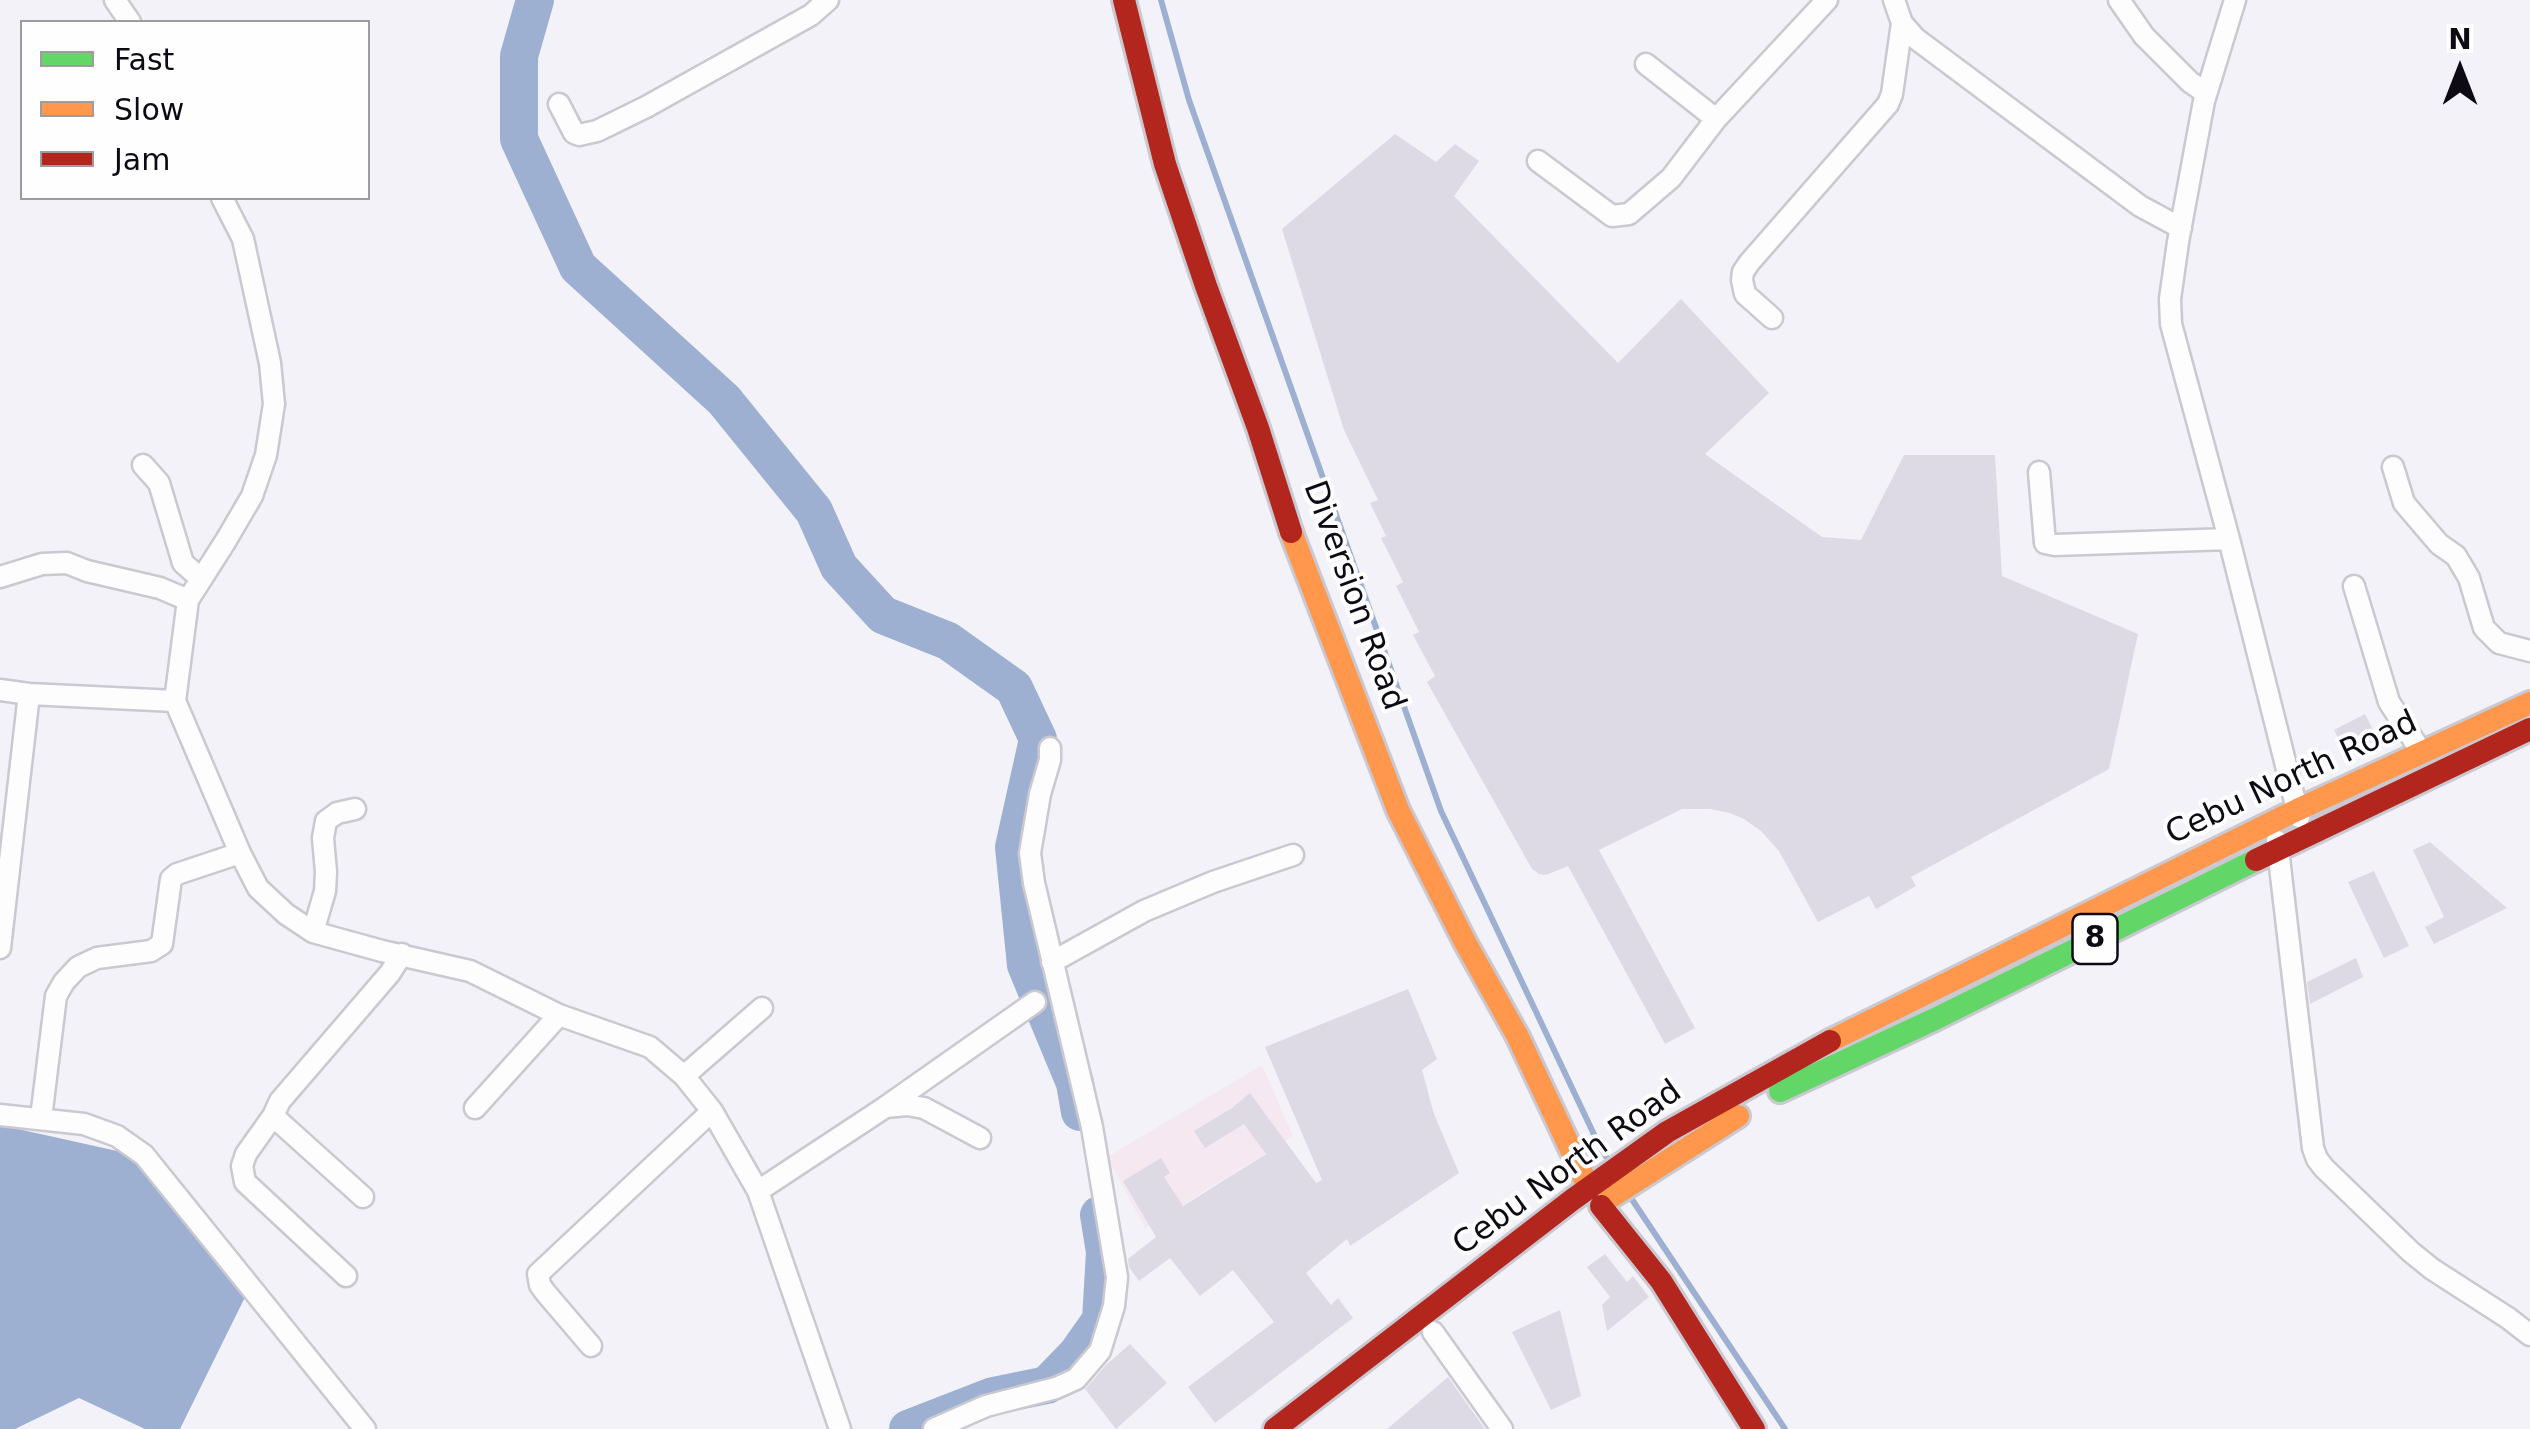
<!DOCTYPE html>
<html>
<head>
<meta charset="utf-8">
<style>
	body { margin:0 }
	#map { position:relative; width:2530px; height:1429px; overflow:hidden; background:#f3f2f8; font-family:"DejaVu Sans",sans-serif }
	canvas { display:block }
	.legend { position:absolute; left:20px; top:20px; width:350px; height:180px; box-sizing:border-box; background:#fefefe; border:2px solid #9e9ca1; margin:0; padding:12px 18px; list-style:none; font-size:30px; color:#0d0a15 }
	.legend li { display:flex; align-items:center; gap:20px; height:50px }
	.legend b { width:50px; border:2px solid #9e9ca1 }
	.north { position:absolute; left:2410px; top:20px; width:100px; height:100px; -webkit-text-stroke:8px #fefefe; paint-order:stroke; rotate:0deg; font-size:28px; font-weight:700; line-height:40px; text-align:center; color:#0d0a15 }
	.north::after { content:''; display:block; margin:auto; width:35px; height:45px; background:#0d0a15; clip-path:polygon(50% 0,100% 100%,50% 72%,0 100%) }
</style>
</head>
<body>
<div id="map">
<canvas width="2530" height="1429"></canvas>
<ul class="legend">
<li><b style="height:12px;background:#63d668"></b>Fast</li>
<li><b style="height:12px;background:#ff974d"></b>Slow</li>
<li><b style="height:12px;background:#b3261e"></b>Jam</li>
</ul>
<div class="north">N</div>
</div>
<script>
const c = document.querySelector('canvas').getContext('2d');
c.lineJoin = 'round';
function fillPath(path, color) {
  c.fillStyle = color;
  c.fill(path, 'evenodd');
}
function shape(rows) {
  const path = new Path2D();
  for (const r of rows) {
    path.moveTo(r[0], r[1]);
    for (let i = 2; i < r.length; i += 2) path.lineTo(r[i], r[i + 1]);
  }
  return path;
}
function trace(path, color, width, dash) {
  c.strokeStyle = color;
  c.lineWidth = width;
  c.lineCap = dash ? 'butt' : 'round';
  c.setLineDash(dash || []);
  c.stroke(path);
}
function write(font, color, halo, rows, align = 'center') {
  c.font = font + ' "DejaVu Sans",sans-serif';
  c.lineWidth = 8;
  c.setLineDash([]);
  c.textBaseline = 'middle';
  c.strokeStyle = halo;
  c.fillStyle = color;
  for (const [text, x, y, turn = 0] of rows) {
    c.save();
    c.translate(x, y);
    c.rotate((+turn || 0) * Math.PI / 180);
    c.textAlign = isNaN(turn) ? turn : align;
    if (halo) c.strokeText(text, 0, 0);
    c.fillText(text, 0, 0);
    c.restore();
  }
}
fillPath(shape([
	[1262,1065,1293,1136,1145,1228,1107,1157]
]), '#f5e8f1');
fillPath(shape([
	[0,1125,144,1157,250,1287,180,1429,145,1429,79,1398,15,1429,0,1429]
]), '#9db0d2');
trace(shape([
	[1161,0,1189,100,1441,811,1599,1145,1610,1163],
	[1629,1195,1785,1429]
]), '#9db0d2', 6);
trace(shape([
	[535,0,519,56,519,139,578,267,724,400,814,511,839,567,883,615,948,641,1014,688,1038,739,1014,847,1026,965,1075,1083,1080,1112],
	[908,1429,993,1396,1047,1385,1077,1354,1101,1320,1105,1252,1099,1215]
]), '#9db0d2', 38);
fillPath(shape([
	[1395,134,1436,162,1455,144,1479,161,1454,196,1618,363,1681,299,1769,393,1705,454,1822,537,1861,540,1904,455,1995,455,2002,576,2138,634,2109,769,1911,877,1916,886,1876,909,1869,896,1818,922,1779,851,1761,831,1744,819,1730,813,1710,809,1682,809,1599,850,1695,1028,1665,1044,1568,866,1546,875,1539,874,1532,869,1427,682,1435,676,1413,635,1419,632,1396,586,1403,582,1381,538,1386,536,1370,503,1378,500,1344,430,1282,229],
	[2365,714,2378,739,2348,756,2334,730],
	[2430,842,2507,908,2434,944,2425,927,2444,917,2413,850],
	[2374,871,2409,946,2384,958,2348,882],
	[2356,958,2363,977,2310,1004,2307,982],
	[1408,989,1437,1059,1422,1070,1434,1114,1459,1173,1350,1246,1347,1239,1306,1273,1331,1305,1338,1298,1353,1318,1215,1423,1188,1387,1274,1322,1233,1270,1200,1296,1170,1258,1139,1281,1129,1267,1128,1259,1156,1237,1123,1181,1161,1158,1170,1173,1164,1177,1183,1206,1266,1154,1244,1124,1205,1148,1194,1131,1232,1108,1250,1093,1316,1183,1322,1180,1265,1047],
	[1605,1254,1627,1282,1633,1276,1649,1297,1607,1331,1602,1305,1610,1297,1587,1267],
	[1560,1310,1581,1396,1551,1410,1512,1332],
	[1130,1344,1167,1383,1116,1429,1085,1389,1106,1365],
	[1448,1377,1485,1429,1387,1429]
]), '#dddae5');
const street = shape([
	[115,0,130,22],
	[1894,0,1902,23,1915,38,2140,206,2181,228],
	[2119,0,2144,36,2190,82,2206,93],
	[2235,0,2204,101,2178,242,2170,299,2171,324,2229,539,2299,817],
	[1646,64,1716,119],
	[559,104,574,133,579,135,597,131,646,107,811,15,828,0],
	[1538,161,1612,216,1629,214,1671,178,1716,119,1827,0],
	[222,198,243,239,270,363,274,404,266,455,252,496,225,542,188,600,175,701,240,853,258,888,286,914,313,932,382,951,470,971,559,1015,650,1047,684,1076,712,1111,758,1191,840,1429],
	[1772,318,1745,294,1742,280,1743,272,1749,263,1888,104,1892,94,1902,23],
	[143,465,159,483,183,563,200,578],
	[2393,467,2404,503,2439,544,2456,556,2469,578,2484,628,2499,643,2530,651],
	[2039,472,2045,543,2055,545,2229,539],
	[0,577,42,564,67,563,87,571,160,588,188,600],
	[2354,586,2389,702,2422,753],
	[0,690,29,694,175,701],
	[2277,841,2313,1148,2317,1159,2324,1168,2411,1252,2432,1269,2508,1318,2530,1335],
	[313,932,325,891,326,872,323,838,326,821,337,813,355,809],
	[0,948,29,694],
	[1052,962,1144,911,1213,882,1293,855],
	[684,1076,762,1008],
	[886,1107,907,1105,924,1108,980,1138],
	[475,1108,559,1015],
	[0,1115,84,1124,117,1136,144,1155,365,1429],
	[273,1116,246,1154,242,1166,245,1182,346,1276],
	[41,1118,56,996,64,982,78,967,97,958,151,951,162,944,171,879,177,874,240,853],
	[758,1191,884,1108,1035,1002],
	[363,1197,273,1116,280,1101,390,973,402,954],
	[1433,1332,1502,1429],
	[591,1346,545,1292,540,1285,538,1274,712,1111],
	[934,1429,986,1406,1056,1388,1076,1379,1100,1351,1114,1306,1117,1277,1092,1127,1034,883,1030,853,1040,794,1050,760,1050,748]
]);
const fast = shape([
	[1780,1091,1935,1019,2256,860]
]);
const slow = shape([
	[1291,532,1398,810,1465,942,1518,1037,1589,1188],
	[1830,1041,2297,810,2530,703],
	[1611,1197,1738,1116]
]);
const jam = shape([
	[1124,0,1165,164,1206,286,1258,428,1291,532],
	[2256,860,2530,729],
	[1601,1206,1661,1281,1754,1429],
	[1275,1429,1572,1200,1667,1132,1830,1041]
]);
trace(street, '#cac8d0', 25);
trace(fast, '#cac8d0', 28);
trace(slow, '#cac8d0', 28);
trace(jam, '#cac8d0', 28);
trace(street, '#fdfdfe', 20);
trace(fast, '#63d668', 22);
trace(slow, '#ff974d', 22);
trace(jam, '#b3261e', 22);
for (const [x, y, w] of [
	[2095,939,45]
]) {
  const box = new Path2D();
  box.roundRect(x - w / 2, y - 25, w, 50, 8);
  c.fillStyle = '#fefefe';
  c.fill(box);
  trace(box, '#0d0a15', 2.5);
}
write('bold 30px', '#0d0a15', null, [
	["8",2095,939]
]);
write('32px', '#0d0a15', '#fefefe', [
	["Diversion Road",1353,596,70],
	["Cebu North Road",2292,779,-25],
	["Cebu North Road",1568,1169,-36]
]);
</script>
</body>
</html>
